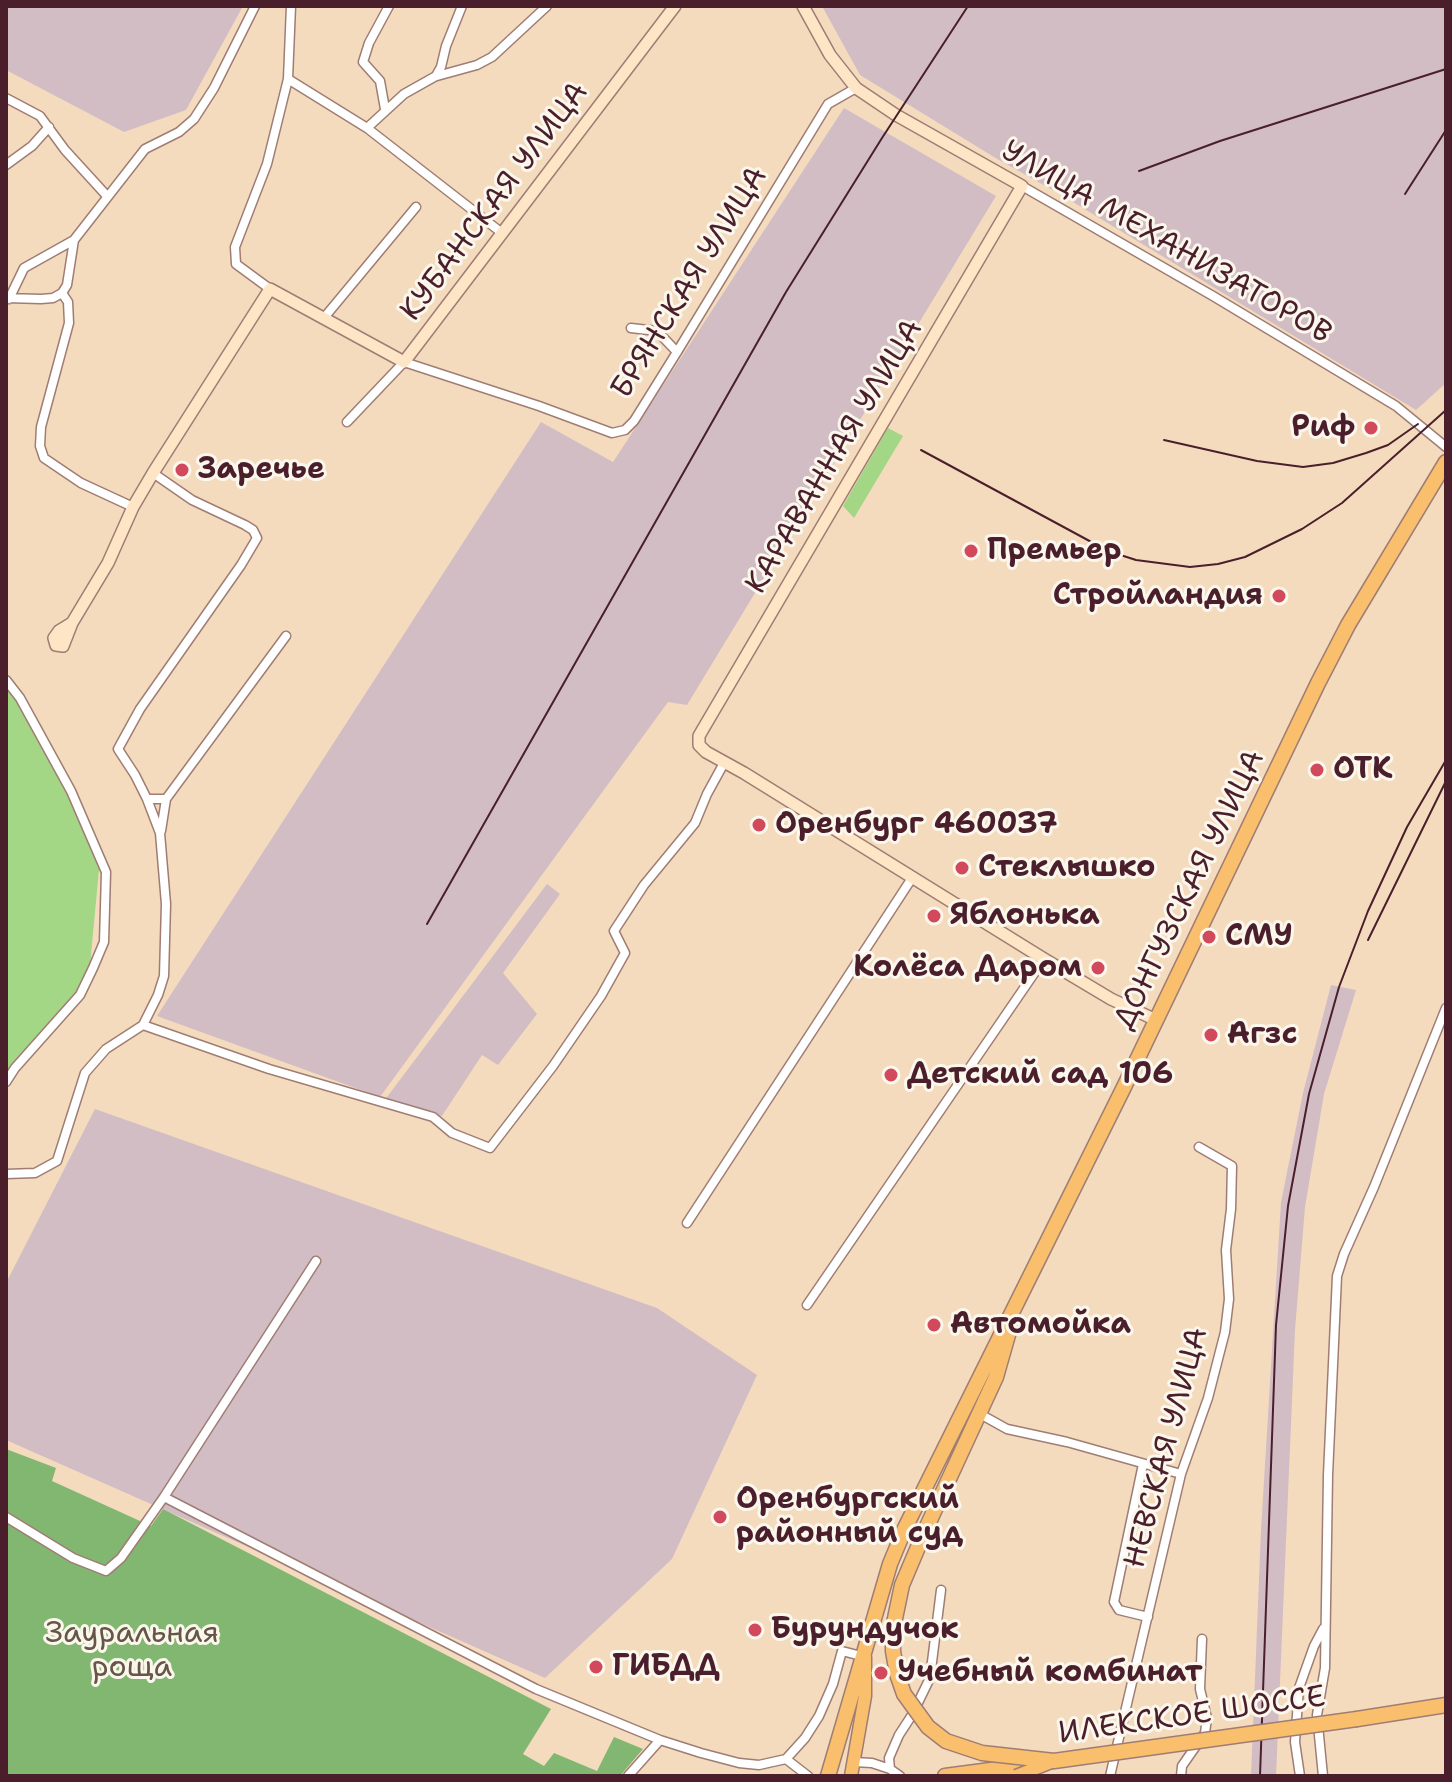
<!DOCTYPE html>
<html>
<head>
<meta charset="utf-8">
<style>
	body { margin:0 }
	#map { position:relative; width:1452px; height:1782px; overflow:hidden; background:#f4dbbe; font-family:"Shantell Sans",sans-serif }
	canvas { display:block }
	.frame { position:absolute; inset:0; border:8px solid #4a1f2b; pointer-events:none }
</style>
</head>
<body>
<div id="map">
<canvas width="1452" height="1782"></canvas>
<div class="frame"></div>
</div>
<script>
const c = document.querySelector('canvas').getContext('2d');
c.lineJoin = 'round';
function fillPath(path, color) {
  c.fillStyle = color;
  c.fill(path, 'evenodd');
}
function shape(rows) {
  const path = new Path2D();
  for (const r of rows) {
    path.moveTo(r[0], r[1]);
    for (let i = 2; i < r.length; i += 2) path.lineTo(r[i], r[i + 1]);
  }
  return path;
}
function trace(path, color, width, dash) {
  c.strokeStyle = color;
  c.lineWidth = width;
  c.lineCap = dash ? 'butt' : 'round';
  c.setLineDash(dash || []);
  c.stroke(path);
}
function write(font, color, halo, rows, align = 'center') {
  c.font = font + ' "Shantell Sans",sans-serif';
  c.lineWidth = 6;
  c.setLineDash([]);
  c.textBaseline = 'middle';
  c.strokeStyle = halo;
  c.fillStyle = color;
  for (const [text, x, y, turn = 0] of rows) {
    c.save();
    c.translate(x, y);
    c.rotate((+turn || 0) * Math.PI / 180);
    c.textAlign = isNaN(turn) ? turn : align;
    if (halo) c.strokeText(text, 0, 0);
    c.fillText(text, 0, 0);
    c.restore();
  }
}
fillPath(shape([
	[6,6,243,6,186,110,124,132,6,70],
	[822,6,1446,6,1446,383,1416,410,1063,196,994,157,860,75],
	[844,108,996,196,687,705,668,702,380,1097,157,1016,541,422,613,462],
	[547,884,560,894,503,973,537,1014,498,1065,482,1055,442,1116,384,1101],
	[1331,985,1356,990,1324,1094,1305,1207,1295,1330,1276,1776,1251,1776,1261,1530,1281,1202,1303,1093],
	[95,1109,657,1308,757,1375,672,1559,545,1678,6,1440,6,1283]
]), '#d2bdc5');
fillPath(shape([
	[888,428,903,436,854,518,843,506],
	[6,683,20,698,100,859,89,976,6,1078]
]), '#a3d685');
fillPath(shape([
	[6,1449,56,1468,52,1481,151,1526,163,1509,551,1709,523,1754,544,1766,554,1753,597,1771,614,1737,643,1749,620,1776,6,1776]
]), '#82b772');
const street = shape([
	[437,76,477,65,492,57,547,6],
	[288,79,367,128,502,233],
	[6,98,40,116,65,150,107,196],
	[385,109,380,81,363,62,369,43,389,6],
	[367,128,404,94,436,76,441,67,446,46,462,6],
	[6,165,32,146,49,127],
	[1022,186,1213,296,1396,406,1446,447],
	[270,289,236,264,235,247,267,164,288,79,291,6],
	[62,293,68,302,69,323,41,427,40,446,44,458,81,483,133,507],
	[6,298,41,299,53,298,62,293,67,285,74,240,145,149,179,132,194,119,214,88,255,6],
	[9,299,24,268,74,240],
	[323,319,416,207],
	[631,328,657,331,677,352],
	[347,422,404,362,539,406,612,433,625,430,634,421,677,352,828,104,856,88],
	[153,473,192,500,245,525,253,530,257,538,241,565,140,709,118,749,135,775,147,799,166,799],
	[6,680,20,698,71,791,106,872,104,942,93,968,80,995,15,1068,6,1082],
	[161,831,166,799,286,636],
	[143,1025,269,1069,433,1117,452,1133,490,1148,553,1066,601,996,625,953,614,931,644,885,695,823,707,794,724,763],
	[6,1174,35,1173,57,1161,85,1073,106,1049,143,1025,158,995,164,976,166,904,160,833,147,799],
	[687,1223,912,878],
	[807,1305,1044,959],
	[980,1414,1007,1429,1067,1442,1181,1474],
	[1143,1464,1114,1602,1119,1610,1148,1617],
	[164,1497,536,1689,660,1740,701,1753,739,1763,759,1765,786,1759],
	[6,1517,73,1558,106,1571,121,1558,164,1497,316,1261],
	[786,1759,805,1738,819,1716,833,1684,842,1651,865,1657],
	[786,1759,808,1776],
	[854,1762,872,1763,890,1769,900,1776],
	[890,1769,889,1758,899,1735,912,1715,930,1678,941,1590],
	[628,1776,660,1740],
	[1110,1776,1181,1474,1208,1398,1225,1332,1229,1299,1226,1250,1231,1209,1232,1166,1199,1147],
	[1181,1776,1182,1766,1205,1733,1207,1718,1200,1689,1202,1639],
	[1300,1776,1295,1742,1299,1688,1314,1646,1323,1629],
	[1323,1776,1317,1715,1325,1668,1328,1475,1337,1276,1344,1254,1374,1187,1446,1008]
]);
const secondary = shape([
	[803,6,830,55,856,88,896,115,1022,186,703,729,699,736,699,745,706,752,744,773,1044,959,1111,999,1156,1020],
	[72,623,63,646,56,645,54,638,59,631,72,623,108,563,133,507,153,473,270,289,404,362,675,6]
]);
const primary = shape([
	[851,1776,865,1696,865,1657]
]);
const highway = shape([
	[924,1533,996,1377,1010,1328],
	[1357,1719,1446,1705],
	[828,1776,890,1564,905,1528,1124,1087,1318,683,1348,625,1446,462],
	[945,1776,1044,1763]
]);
trace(street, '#9f7d74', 11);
trace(secondary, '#9f7d74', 14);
trace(primary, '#9f7d74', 15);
trace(highway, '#9f7d74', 17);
trace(street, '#fff', 8);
trace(secondary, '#fde5c5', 11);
trace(primary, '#f9bf6d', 12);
trace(highway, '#f9bf6d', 14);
trace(shape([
	[1139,171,1220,141,1446,69],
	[1405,194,1446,130],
	[1164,440,1257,461,1303,467,1333,463,1366,453,1388,445,1418,424],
	[921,450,1108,551,1136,560,1190,567,1218,564,1245,557,1302,529,1342,503,1446,410],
	[427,924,786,292,882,138,968,6],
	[1368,940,1446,781],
	[1260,1776,1276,1325,1288,1206,1309,1094,1339,987,1368,911,1407,827,1446,760]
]), '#4a1f2b', 2);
const primaryBridge = shape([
	[1016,1776,1054,1761]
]);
const highwayBridge = shape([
	[924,1533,902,1585,893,1628,893,1651,897,1674,904,1694,928,1727,946,1741,982,1753,1054,1761,1357,1719]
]);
trace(primaryBridge, '#9f7d74', 15, []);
trace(highwayBridge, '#9f7d74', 17, []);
trace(primaryBridge, '#f9bf6d', 12);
trace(highwayBridge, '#f9bf6d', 14);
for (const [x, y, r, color] of [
	[1371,428,8,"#d1495b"],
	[182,470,8,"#d1495b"],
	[971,551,8,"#d1495b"],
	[1279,596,8,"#d1495b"],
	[1317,770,8,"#d1495b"],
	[759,825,8,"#d1495b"],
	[962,868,8,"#d1495b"],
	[934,916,8,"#d1495b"],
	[1209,937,8,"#d1495b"],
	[1098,968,8,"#d1495b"],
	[1211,1035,8,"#d1495b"],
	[891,1075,8,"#d1495b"],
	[934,1325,8,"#d1495b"],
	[720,1517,8,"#d1495b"],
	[755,1630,8,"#d1495b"],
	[596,1667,8,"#d1495b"],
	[881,1673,8,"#d1495b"]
]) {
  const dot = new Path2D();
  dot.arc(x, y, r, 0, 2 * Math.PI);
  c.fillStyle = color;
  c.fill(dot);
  trace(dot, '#fbf7ec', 3);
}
write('30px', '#4a1f2b', '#fbf7ec', [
	["КУБАНСКАЯ УЛИЦА",495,202,-53],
	["УЛИЦА МЕХАНИЗАТОРОВ",1166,243,30],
	["БРЯНСКАЯ УЛИЦА",690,283,-58],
	["КАРАВАННАЯ УЛИЦА",835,457,-59],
	["ДОНГУЗСКАЯ УЛИЦА",1190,890,-64],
	["НЕВСКАЯ УЛИЦА",1167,1448,-75],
	["ИЛЕКСКОЕ ШОССЕ",1192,1716,-8]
]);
write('bold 30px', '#4a1f2b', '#fbf7ec', [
	["Риф",1355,428,"right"],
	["Заречье",198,470],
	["Премьер",987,551],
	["Стройландия",1263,596,"right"],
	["ОТК",1333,770],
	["Оренбург 460037",775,825],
	["Стеклышко",978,868],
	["Яблонька",950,916],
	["СМУ",1225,937],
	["Колёса Даром",1082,968,"right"],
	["Агзс",1227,1035],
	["Детский сад 106",907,1075],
	["Автомойка",950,1325],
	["Оренбургский",736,1500],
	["районный суд",736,1534],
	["Бурундучок",771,1630],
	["ГИБДД",612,1667],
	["Учебный комбинат",897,1673]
], 'left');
write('30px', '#655646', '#fbf7ec', [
	["Зауральная",132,1634],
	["роща",132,1668]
]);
</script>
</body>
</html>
